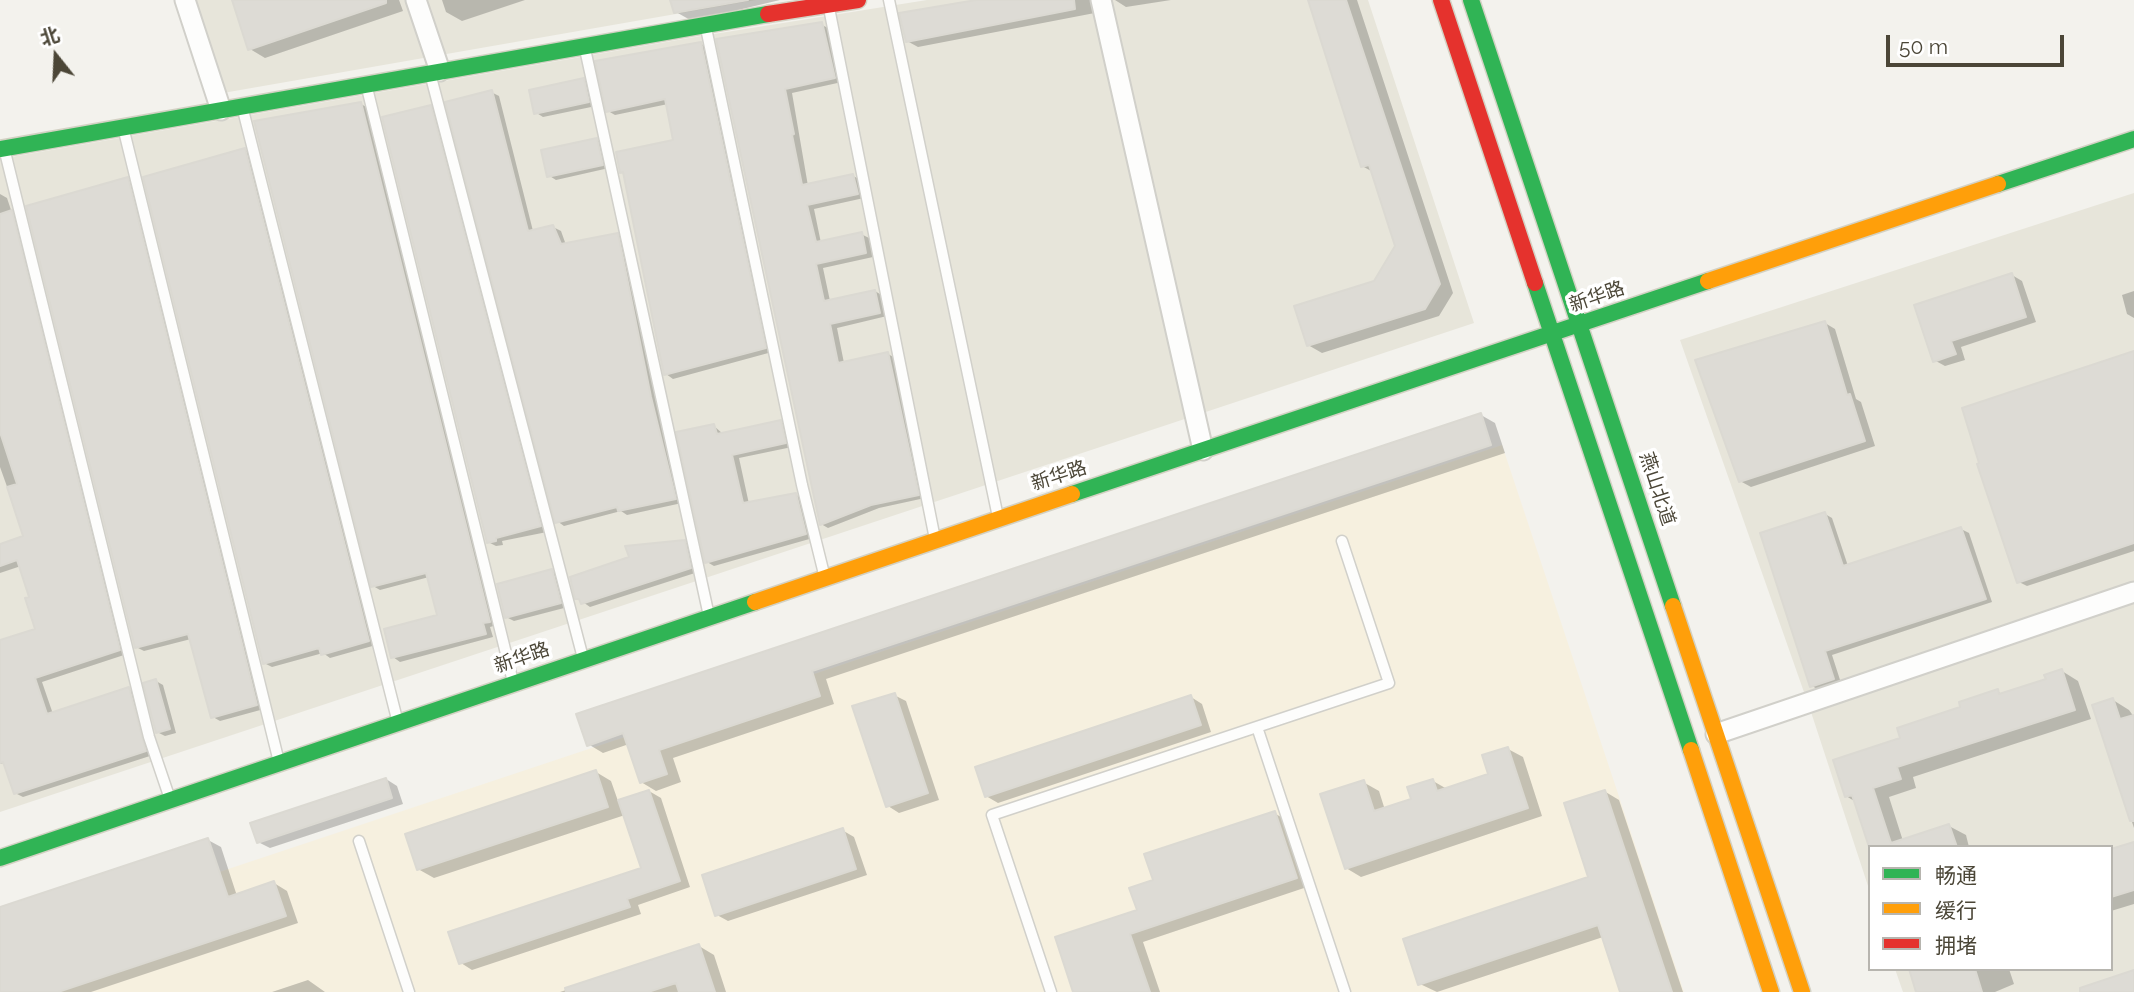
<!DOCTYPE html>
<html>
<head>
<meta charset="utf-8">
<style>
	body { margin:0 }
	#map { position:relative; width:2134px; height:992px; overflow:hidden; background:#f3f2ed; font-family:Raleway,"Noto Sans SC",sans-serif }
	canvas { display:block }
	.legend { position:absolute; left:1868px; top:845px; width:245px; height:126px; box-sizing:border-box; background:#fff; border:2px solid #b7b5af; margin:0; padding:9px 12px; list-style:none; font-size:21px; color:#4b4637 }
	.legend li { display:flex; align-items:center; gap:14px; height:35px }
	.legend b { width:35px; border:2px solid #b7b5af }
	.north { position:absolute; left:21px; top:21px; width:70px; height:70px; -webkit-text-stroke:5px #fff; paint-order:stroke; rotate:342deg; font-size:19px; font-weight:700; line-height:28px; text-align:center; color:#4b4637 }
	.north::after { content:''; display:block; margin:auto; width:24px; height:32px; background:#4b4637; clip-path:polygon(50% 0,100% 100%,50% 72%,0 100%) }
	.scale { position:absolute; left:1886px; top:35px; width:178px; height:32px; box-sizing:border-box; border:4px solid #4b4637; border-top:0; padding-left:9px; font-size:21px; line-height:24px; white-space:nowrap; color:#4b4637; -webkit-text-stroke:5px #fff; paint-order:stroke }
</style>
</head>
<body>
<div id="map">
<canvas width="2134" height="992"></canvas>
<ul class="legend">
<li><b style="height:9px;background:#30b455"></b>畅通</li>
<li><b style="height:9px;background:#ff9f0a"></b>缓行</li>
<li><b style="height:9px;background:#e5322d"></b>拥堵</li>
</ul>
<div class="north">北</div>
<div class="scale">50 m</div>
</div>
<script>
const c = document.querySelector('canvas').getContext('2d');
c.lineJoin = 'round';
function fillPath(path, color) {
  c.fillStyle = color;
  c.fill(path, 'evenodd');
}
function shape(rows) {
  const path = new Path2D();
  for (const r of rows) {
    path.moveTo(r[0], r[1]);
    for (let i = 2; i < r.length; i += 2) path.lineTo(r[i], r[i + 1]);
  }
  return path;
}
function trace(path, color, width, dash) {
  c.strokeStyle = color;
  c.lineWidth = width;
  c.lineCap = dash ? 'butt' : 'round';
  c.setLineDash(dash || []);
  c.stroke(path);
}
function write(font, color, halo, rows, align = 'center') {
  c.font = font + ' Raleway,"Noto Sans SC",sans-serif';
  c.lineWidth = 7;
  c.setLineDash([]);
  c.textBaseline = 'middle';
  c.strokeStyle = halo;
  c.fillStyle = color;
  for (const [text, x, y, turn = 0] of rows) {
    c.save();
    c.translate(x, y);
    c.rotate((+turn || 0) * Math.PI / 180);
    c.textAlign = isNaN(turn) ? turn : align;
    if (halo) c.strokeText(text, 0, 0);
    c.fillText(text, 0, 0);
    c.restore();
  }
}
fillPath(shape([
	[193,0,756,0,223,93],
	[927,0,1368,0,1474,323,0,812,0,159,689,38],
	[2134,193,2134,992,1903,992,1895,969,2111,969,2111,847,1870,847,1870,892,1811,712,1680,340]
]), '#e7e5da');
fillPath(shape([
	[1502,445,1684,992,0,992,0,945]
]), '#f6f0df');
fillPath(shape([
	[234,0,399,0,403,11,265,58,250,49],
	[442,0,525,0,462,21,446,12],
	[672,0,780,0,692,21,676,12],
	[987,0,1102,0,1100,12,918,47,907,41],
	[1115,0,1171,0,1126,7],
	[1310,0,1357,0,1453,293,1439,316,1322,353,1308,345,1375,282,1396,246,1373,172,1362,166],
	[822,25,830,29,842,82,792,93,808,186,853,176,861,180,864,198,814,209,821,243,861,234,869,238,873,257,823,268,830,301,875,291,883,296,887,316,837,328,844,363,888,354,895,358,925,498,879,508,828,528,821,524,718,41],
	[701,44,709,48,772,352,673,379,666,374,625,173,622,172,675,141,668,104,615,115,608,111],
	[583,80,591,84,596,106,543,117,535,112],
	[491,92,499,96,533,231,553,227,561,231,566,245,617,234,625,239,682,503,627,515,621,511,564,526,557,521],
	[361,104,368,108,497,625,490,627,493,637,400,662,393,657,439,616,429,577,380,590,373,586],
	[430,106,438,111,547,532,502,541,503,545,496,546,488,542],
	[597,140,604,145,609,168,556,180,548,175],
	[245,150,252,154,376,645,330,658,323,653,272,667,264,663],
	[128,179,135,184,264,709,220,721,213,717,191,639,144,651,136,647],
	[0,194,7,198,12,213,19,217,127,654,42,682,53,714,129,689,137,694,153,755,23,797,15,793,4,763,0,764,0,642,37,630,21,566,0,573,0,545,25,537,0,467],
	[2012,275,2022,281,2036,322,1961,347,1965,360,1945,366,1934,360,1916,306],
	[2134,291,2134,318,2127,314,2122,295],
	[1825,323,1835,329,1856,399,1861,402,1875,446,1751,487,1740,481],
	[2134,353,2134,551,2027,586,2019,582],
	[1481,415,1495,423,1505,453,826,679,834,704,673,758,681,782,656,791,641,782,629,744,603,753,588,744],
	[780,422,788,426,792,447,739,458,749,504,796,495,804,499,813,538,714,566,707,562,714,426,723,434],
	[1825,514,1832,518,1848,566,1961,529,1969,533,1992,602,1832,655,1841,683,1819,690,1812,686],
	[684,542,692,546,698,572,590,607,577,598],
	[552,571,559,576,568,607,514,621,506,617],
	[2062,671,2078,681,2091,719,1913,777,1916,788,1889,797,1903,841,1949,826,1966,835,1969,847,1871,847,1856,802,1846,796,1902,739,1997,691,2003,695,2048,680],
	[156,681,163,685,176,733,165,736,157,732],
	[894,695,906,701,939,800,899,813,888,806],
	[1191,697,1202,704,1211,732,998,803,986,796],
	[2113,700,2129,710,2134,717,2134,828,2094,706],
	[1508,749,1523,757,1542,816,1361,877,1346,868,1363,782,1379,791,1385,810,1413,800,1433,781,1447,789,1490,775],
	[596,772,611,781,618,801,649,791,661,798,690,887,638,905,641,914,472,970,461,963,643,869,625,815,434,878,418,869],
	[386,779,397,786,403,804,270,848,258,842],
	[1604,791,1619,800,1683,992,1622,992,1603,937,1437,992,1420,984,1590,878],
	[1274,813,1288,821,1310,886,1143,942,1160,992,1075,992,1139,911,1155,881],
	[842,830,854,837,867,875,728,921,717,915],
	[208,840,221,847,237,896,274,883,287,891,298,923,91,992,0,992,0,908],
	[2134,844,2134,904,2111,911,2111,851],
	[699,946,714,955,726,992,560,992],
	[1911,969,2009,969,2014,984,1995,992,1918,992],
	[308,980,325,992,272,992]
]), '#0003');
const building = shape([
	[232,0,386,0,386,3,248,50,232,0],
	[670,0,748,0,674,13,670,0],
	[976,0,1074,0,1075,9,906,42,899,13,976,0],
	[1308,0,1346,0,1440,284,1425,309,1307,346,1294,306,1374,281,1395,246,1369,165,1361,167,1308,0],
	[822,22,835,78,785,89,794,134,792,135,802,185,853,174,858,194,807,205,816,242,862,232,866,253,816,264,824,301,875,290,880,313,830,324,838,363,888,352,919,495,871,505,820,525,716,39,822,22],
	[701,42,766,348,664,375,623,172,620,173,616,152,673,140,665,99,606,112,595,61,701,42],
	[584,78,589,102,534,114,529,90,584,78],
	[492,90,528,231,553,225,561,244,618,233,651,397,676,499,618,511,617,507,555,523,445,102,492,90],
	[361,102,490,622,483,623,486,634,391,658,384,629,437,615,426,573,371,587,254,121,361,102],
	[431,105,541,526,496,538,496,541,487,543,382,117,431,105],
	[597,138,603,165,547,177,541,150,597,138],
	[245,148,369,641,321,655,319,648,263,664,143,177,245,148],
	[128,177,257,705,211,718,188,634,135,648,26,206,128,177],
	[12,210,120,650,35,678,47,714,129,687,146,751,14,794,3,762,0,763,0,640,35,629,25,598,29,597,17,560,0,566,0,544,23,536,7,487,17,484,0,432,0,214,12,210],
	[2012,273,2026,317,1951,341,1956,354,1933,362,1914,305,2012,273],
	[1825,321,1847,395,1850,394,1865,441,1739,482,1695,360,1825,321],
	[2134,351,2134,543,2017,583,1977,464,1979,463,1962,408,2134,351],
	[1481,413,1491,445,812,671,820,696,659,750,667,774,640,783,623,733,587,746,576,714,1481,413],
	[781,420,786,443,732,455,743,503,796,493,806,534,705,563,676,432,714,424,717,434,781,420],
	[1825,512,1843,566,1961,527,1986,599,1825,651,1834,679,1810,687,1760,533,1825,512],
	[685,540,691,568,581,604,579,599,575,599,570,577,629,557,625,546,685,540],
	[552,569,561,603,505,618,497,584,552,569],
	[2062,669,2075,710,1897,767,1901,779,1873,788,1891,843,1949,824,1957,847,1869,847,1852,795,1845,797,1833,760,1900,738,1897,728,1960,707,1959,702,1998,689,1999,694,2046,679,2044,675,2062,669],
	[156,679,170,729,156,733,143,683,156,679],
	[895,693,928,793,886,807,852,706,895,693],
	[1191,695,1201,725,985,797,975,767,1191,695],
	[2113,698,2120,719,2134,715,2134,821,2130,821,2092,705,2113,698],
	[1508,747,1528,808,1345,869,1320,794,1364,780,1374,811,1411,799,1407,787,1433,779,1437,791,1488,774,1482,755,1508,747],
	[596,770,608,807,417,870,405,834,596,770],
	[386,778,392,798,257,843,250,823,386,778],
	[649,790,680,881,627,899,630,907,459,964,448,932,641,868,618,800,649,790],
	[1605,790,1672,992,1620,992,1598,925,1418,985,1403,939,1588,877,1564,803,1605,790],
	[1275,811,1297,878,1130,934,1150,992,1073,992,1055,937,1137,910,1129,888,1153,880,1144,854,1275,811],
	[843,828,856,869,715,916,702,875,843,828],
	[208,838,228,897,274,881,286,916,58,992,0,992,0,907,208,838],
	[2134,842,2134,890,2111,897,2111,849,2134,842],
	[699,944,715,992,679,992,676,983,648,992,566,992,565,988,699,944],
	[1909,969,1975,969,1982,992,1916,992,1909,969],
	[2134,970,2134,992,2080,992,2080,988,2134,970]
]);
fillPath(building, '#dddbd5');
trace(building, '#dbd9d2', 2);
const lane = shape([
	[889,0,998,517],
	[829,8,935,539],
	[706,28,802,485,824,574],
	[585,49,709,616],
	[431,77,583,658],
	[367,88,513,682],
	[243,110,397,719],
	[124,131,279,762],
	[5,152,149,737,170,799],
	[1257,727,1345,992],
	[359,841,409,992],
	[1051,992,992,815,1389,683,1342,541]
]);
const street = shape([
	[185,0,221,110],
	[416,0,440,71],
	[1101,0,1203,450],
	[1716,734,2134,592]
]);
const fast = shape([
	[1471,0,1673,606],
	[0,149,768,14],
	[1998,184,2134,139],
	[1535,283,1691,750],
	[1072,494,1708,281],
	[0,858,755,602]
]);
const slow = shape([
	[1708,281,1998,184],
	[755,602,1072,494],
	[1673,606,1802,992],
	[1691,750,1771,992]
]);
const jam = shape([
	[1441,0,1535,283],
	[768,14,858,0]
]);
trace(lane, '#d1d0ca', 13);
trace(street, '#d1d0ca', 23);
trace(fast, '#d3d1c3', 19);
trace(slow, '#d3d1c3', 19);
trace(jam, '#d3d1c3', 19);
trace(lane, '#fdfdfc', 10);
trace(street, '#fdfdfc', 19);
trace(fast, '#30b455', 16);
trace(slow, '#ff9f0a', 16);
trace(jam, '#e5322d', 16);
write('19px', '#4b4637', '#fff', [
	["新华路",1597,297,-19],
	["新华路",1059,476,-18],
	["燕山北道",1657,489,72],
	["新华路",522,658,-19]
]);
</script>
</body>
</html>
